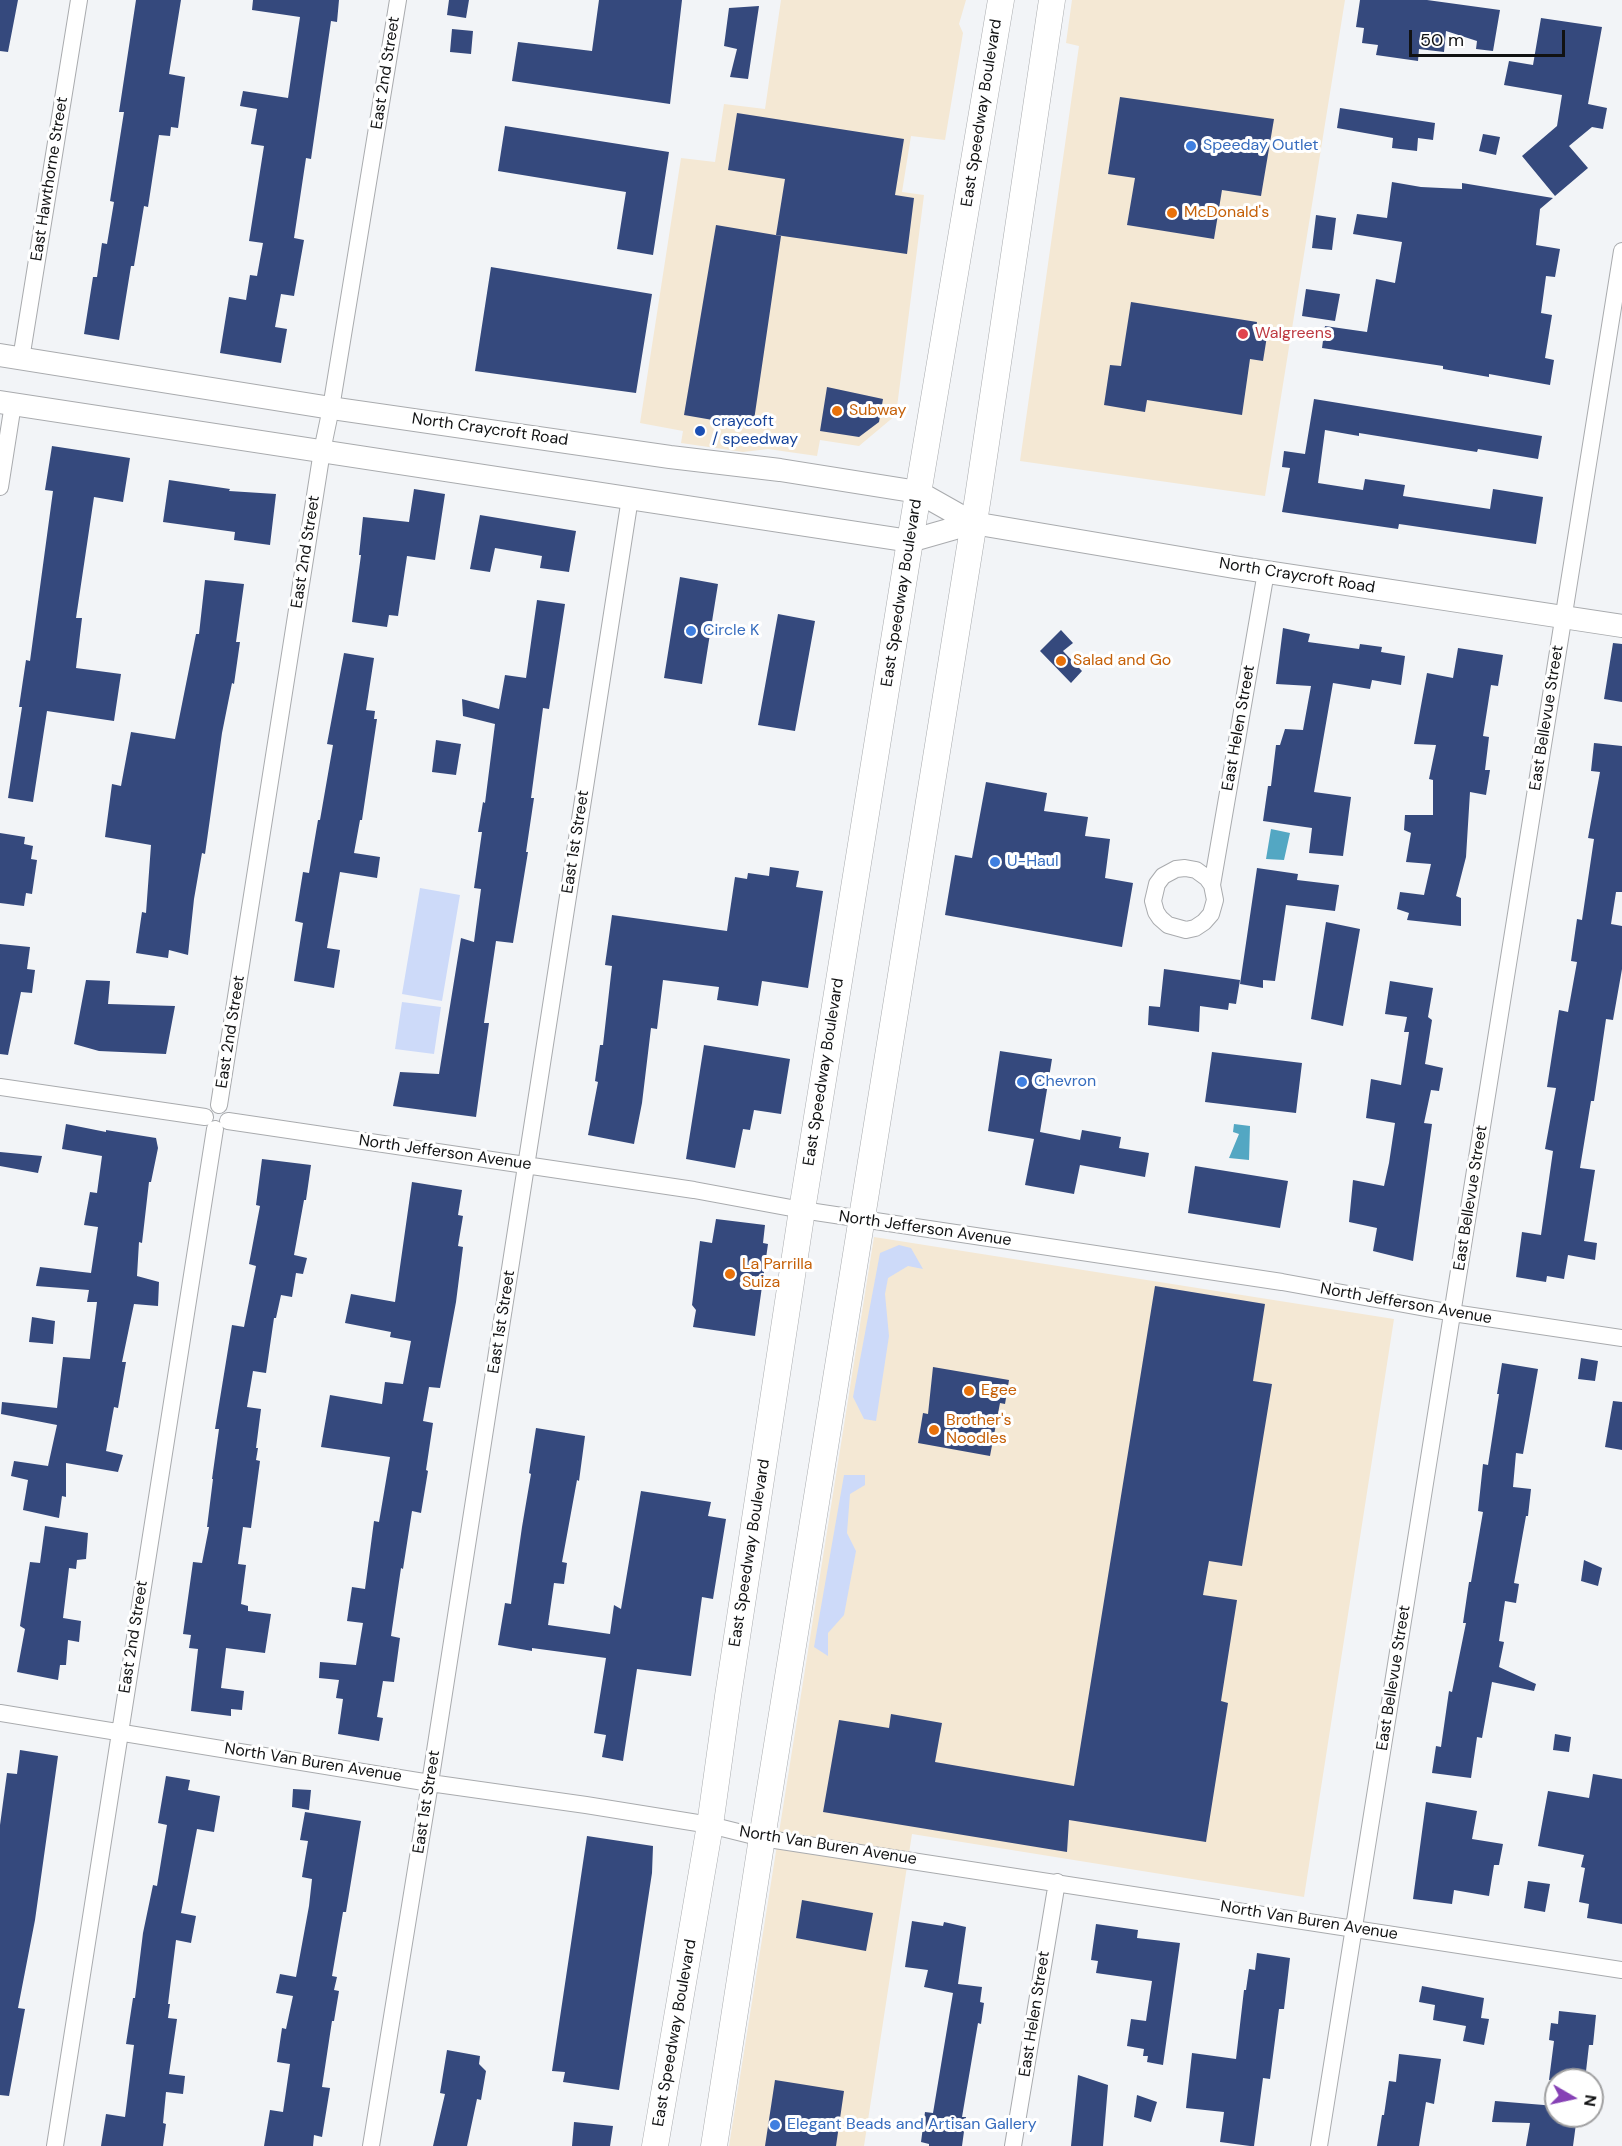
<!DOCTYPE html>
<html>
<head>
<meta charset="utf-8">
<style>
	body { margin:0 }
	#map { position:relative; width:1622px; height:2146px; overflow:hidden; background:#f2f4f7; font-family:"DM Sans",sans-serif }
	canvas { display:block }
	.north { position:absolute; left:1544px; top:2068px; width:60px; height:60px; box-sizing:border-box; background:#fff; border:2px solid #a0a0a1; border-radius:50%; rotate:99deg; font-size:16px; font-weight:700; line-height:24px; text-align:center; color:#111213 }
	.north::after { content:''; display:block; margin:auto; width:21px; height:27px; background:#8641b5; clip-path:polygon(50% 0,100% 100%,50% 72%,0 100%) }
	.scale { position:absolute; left:1409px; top:30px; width:156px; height:27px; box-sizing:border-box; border:3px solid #111213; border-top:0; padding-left:8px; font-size:18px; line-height:21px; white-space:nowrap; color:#111213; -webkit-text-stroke:4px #fff; paint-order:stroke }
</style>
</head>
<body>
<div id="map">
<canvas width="1622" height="2146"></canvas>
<div class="north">N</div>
<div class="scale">50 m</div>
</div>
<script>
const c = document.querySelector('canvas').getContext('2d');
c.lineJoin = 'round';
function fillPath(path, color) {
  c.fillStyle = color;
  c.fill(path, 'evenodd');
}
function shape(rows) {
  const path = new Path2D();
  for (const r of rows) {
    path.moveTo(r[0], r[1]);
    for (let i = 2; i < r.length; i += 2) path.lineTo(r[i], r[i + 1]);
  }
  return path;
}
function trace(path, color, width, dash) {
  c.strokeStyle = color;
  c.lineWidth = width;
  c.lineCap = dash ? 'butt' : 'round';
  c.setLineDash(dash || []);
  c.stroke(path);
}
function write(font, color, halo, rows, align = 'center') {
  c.font = font + ' "DM Sans",sans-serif';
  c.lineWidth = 6;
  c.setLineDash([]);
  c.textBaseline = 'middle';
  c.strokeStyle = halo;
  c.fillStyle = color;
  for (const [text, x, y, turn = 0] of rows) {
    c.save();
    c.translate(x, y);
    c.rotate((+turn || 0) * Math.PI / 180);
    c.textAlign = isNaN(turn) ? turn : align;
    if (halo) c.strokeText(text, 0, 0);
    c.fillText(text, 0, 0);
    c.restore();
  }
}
fillPath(shape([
	[781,0,966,0,959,24,963,33,945,140,911,136,902,192,924,195,896,415,859,446,820,440,817,456,768,449,743,452,681,443,683,431,640,423,681,158,715,162,724,104,765,109],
	[1072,0,1345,0,1265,496,1020,461,1079,46,1066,43],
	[874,1237,1394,1319,1304,1897,912,1834,864,2146,729,2146]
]), '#f4e8d4');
fillPath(shape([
	[420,888,460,895,442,1001,402,994],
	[402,1002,441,1007,434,1054,395,1049],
	[899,1245,911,1248,923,1269,908,1266,888,1278,885,1294,889,1336,876,1421,864,1419,853,1397,880,1253],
	[844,1475,865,1475,865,1485,850,1494,847,1533,856,1551,844,1615,828,1633,828,1656,814,1647]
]), '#cddaf9');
fillPath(shape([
	[1271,829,1290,833,1284,860,1266,859],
	[1234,1124,1250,1126,1249,1160,1229,1158,1239,1134,1233,1132]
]), '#53a7c3');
fillPath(shape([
	[0,0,18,0,8,52,0,51],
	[136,0,181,0,169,74,185,77,178,128,171,127,170,136,159,135,148,207,144,206,134,266,131,266,119,340,84,334,93,277,97,277,102,243,107,244,114,202,110,201,124,112,119,112],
	[253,0,339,0,337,22,331,21,311,159,306,158,294,238,304,240,294,296,281,294,275,327,287,329,281,363,220,353,229,297,246,300,250,275,257,276,263,243,249,241,264,146,251,144,257,109,240,106,243,91,288,98,300,17,252,10],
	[449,0,469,0,466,18,447,15],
	[599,0,682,0,670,104,512,81,518,42,592,51],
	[1360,0,1427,0,1500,10,1493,51,1476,49,1477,41,1446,31,1444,52,1419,49,1418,61,1376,55,1378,45,1362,43,1364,28,1356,27],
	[759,6,748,79,730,77,737,49,724,46,729,8],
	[1541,18,1602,27,1588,104,1607,108,1603,129,1592,127,1569,146,1588,168,1555,196,1522,156,1557,126,1562,95,1504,85,1509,61,1533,65],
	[452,29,473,31,471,54,450,52],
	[1120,97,1274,119,1261,196,1222,190,1214,239,1127,225,1135,178,1108,174],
	[1340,108,1435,123,1433,140,1418,138,1417,151,1392,148,1393,138,1337,128],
	[737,113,904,139,895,195,914,198,907,254,776,235,785,179,728,170],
	[505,126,669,152,653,255,617,249,626,192,498,171],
	[1483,134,1500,137,1496,155,1479,151],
	[1392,182,1421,187,1462,189,1462,183,1553,198,1540,209,1536,245,1560,249,1555,277,1546,276,1541,313,1552,315,1545,358,1554,360,1550,385,1489,374,1489,377,1443,369,1443,366,1322,348,1325,326,1367,332,1376,279,1395,283,1402,242,1353,234,1357,214,1387,218],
	[1316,215,1336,218,1332,250,1312,248],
	[716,225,781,236,753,427,684,415],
	[491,267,652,294,636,393,475,371],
	[1306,289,1340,294,1335,321,1302,316],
	[1131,302,1257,322,1255,334,1267,336,1263,361,1250,359,1242,415,1147,400,1145,412,1104,405,1110,365,1121,366],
	[827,387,883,399,879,422,859,437,820,431],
	[1314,399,1542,436,1538,459,1478,449,1477,452,1359,433,1359,436,1325,430,1318,483,1363,490,1365,479,1405,485,1403,496,1490,509,1493,489,1543,497,1536,544,1399,524,1398,529,1282,512,1290,468,1282,467,1284,451,1305,454],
	[52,446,130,458,123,502,94,497,76,618,82,618,76,668,121,674,114,721,47,711,33,802,8,798,22,707,19,707,26,660,30,661,53,491,45,490],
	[169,480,230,489,229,491,276,494,270,545,234,540,235,532,163,522],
	[414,489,445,494,435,560,407,556,398,616,389,615,387,627,352,622,361,555,359,555,363,517,409,522],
	[480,515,576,531,569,572,540,568,542,556,495,548,490,572,470,569],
	[680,577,718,584,702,684,664,678],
	[205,580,244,584,236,642,240,642,234,684,232,683,222,733,205,854,202,853,194,899,188,955,169,950,168,958,136,953,142,912,146,913,151,845,105,837,112,784,121,786,131,732,175,739,196,634,199,634],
	[537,600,565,604,549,709,543,708,531,798,534,798,526,852,528,852,513,943,496,941,484,1023,489,1023,476,1117,393,1106,400,1072,439,1074,461,938,474,942,481,889,474,888,482,832,478,832,483,802,485,803,495,724,463,716,462,699,499,709,505,675,526,678],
	[778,614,815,621,795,731,758,725],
	[1283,628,1310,634,1308,642,1359,649,1360,644,1382,647,1381,652,1405,656,1401,685,1372,680,1370,689,1333,683,1314,792,1351,797,1343,856,1309,853,1312,828,1263,821,1268,786,1271,786,1276,745,1280,745,1285,729,1303,730,1311,686,1276,684],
	[1061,630,1073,643,1063,651,1082,671,1071,683,1040,651],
	[1613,643,1622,644,1622,702,1604,699],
	[1458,648,1503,655,1498,686,1491,685,1483,736,1489,737,1485,770,1490,770,1486,795,1470,792,1466,857,1456,896,1461,898,1461,926,1407,920,1409,913,1397,909,1400,892,1424,895,1431,864,1406,862,1411,833,1404,830,1405,815,1433,815,1433,780,1429,779,1436,745,1414,744,1427,673,1453,678],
	[344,653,374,658,366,710,375,711,374,719,377,719,362,820,360,820,354,853,380,857,377,878,340,872,327,948,340,950,334,988,294,981,303,923,295,921,303,872,309,873,318,820,320,820,333,745,327,744],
	[436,740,461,744,456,775,432,772],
	[1594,743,1622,746,1622,892,1616,892,1611,924,1622,926,1622,969,1613,1020,1606,1019,1594,1101,1591,1101,1580,1168,1595,1170,1584,1241,1597,1243,1595,1260,1568,1255,1564,1279,1547,1276,1546,1282,1516,1277,1522,1232,1541,1235,1553,1151,1545,1149,1556,1088,1547,1087,1559,1010,1568,1012,1577,962,1571,961,1577,919,1582,920,1594,839,1588,838,1600,772,1591,771],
	[986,782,1047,793,1044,811,1088,817,1085,836,1110,839,1105,878,1133,883,1122,947,945,915,955,855,972,858],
	[0,833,25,837,24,844,33,846,31,859,37,860,32,894,26,893,24,906,0,903],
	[770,867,799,871,796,887,823,891,808,988,762,981,758,1006,717,1000,719,987,663,980,657,1029,651,1028,642,1103,634,1144,588,1135,598,1082,595,1081,600,1045,603,1045,612,966,605,965,612,915,727,931,735,877,747,879,748,873,769,876],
	[1257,868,1298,874,1297,880,1339,885,1335,911,1286,905,1275,981,1263,980,1263,988,1240,984],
	[1326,922,1360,929,1343,1026,1311,1019],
	[0,944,30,947,27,969,35,970,32,993,21,992,8,1055,0,1054],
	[1164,969,1240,980,1236,1004,1229,1003,1228,1010,1200,1006,1199,1032,1148,1025,1149,1006,1160,1007],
	[86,980,110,981,108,1004,175,1006,166,1054,99,1051,74,1044],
	[1390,981,1433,988,1428,1017,1432,1020,1425,1064,1443,1068,1439,1091,1431,1090,1424,1123,1432,1124,1413,1261,1373,1251,1377,1228,1349,1222,1353,1180,1384,1186,1389,1163,1395,1123,1366,1118,1371,1079,1401,1085,1409,1032,1404,1032,1407,1017,1385,1014],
	[704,1045,790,1059,781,1114,754,1110,750,1130,743,1129,735,1168,686,1159],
	[1000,1051,1052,1059,1040,1132,1080,1140,1082,1130,1121,1137,1119,1148,1149,1153,1145,1177,1080,1165,1074,1194,1025,1185,1034,1139,988,1131],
	[1212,1052,1302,1063,1296,1113,1205,1102],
	[66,1124,106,1132,106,1130,156,1138,158,1148,151,1182,149,1182,142,1243,139,1242,137,1276,159,1282,158,1306,134,1304,122,1362,126,1362,118,1408,114,1407,106,1451,123,1455,118,1472,66,1463,66,1497,62,1496,59,1518,23,1510,28,1480,11,1476,14,1461,48,1466,57,1425,1,1414,2,1402,57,1408,63,1357,90,1359,97,1302,87,1302,89,1290,36,1286,40,1267,91,1273,98,1227,84,1225,90,1192,97,1193,102,1156,62,1149],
	[0,1152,42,1156,38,1173,0,1166],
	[262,1159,311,1165,306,1200,304,1200,294,1255,307,1258,303,1274,296,1273,292,1297,281,1295,276,1318,274,1318,266,1373,253,1371,247,1407,261,1409,256,1448,258,1448,256,1460,260,1461,251,1528,243,1527,238,1564,246,1565,241,1604,248,1606,248,1611,271,1614,265,1653,226,1648,221,1688,244,1691,242,1710,231,1709,231,1716,191,1711,198,1649,189,1648,191,1635,183,1634,193,1562,202,1563,209,1527,207,1527,213,1479,212,1479,219,1429,215,1429,232,1325,244,1327,256,1266,249,1264,260,1206,256,1205],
	[1195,1166,1288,1181,1280,1228,1188,1213],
	[412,1182,462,1190,458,1215,463,1216,458,1246,463,1247,456,1302,440,1388,429,1387,423,1421,433,1423,426,1470,428,1471,421,1513,412,1511,403,1569,401,1568,391,1636,400,1638,394,1682,383,1681,377,1717,383,1718,379,1741,338,1734,343,1699,336,1698,339,1680,319,1678,320,1662,356,1665,363,1623,347,1621,352,1587,365,1589,374,1521,379,1522,390,1457,321,1447,330,1395,382,1404,385,1382,403,1384,411,1341,390,1337,391,1332,345,1323,351,1294,395,1302],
	[716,1219,765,1225,763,1243,768,1244,755,1336,693,1327,696,1310,692,1305,700,1241,712,1243],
	[1155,1286,1265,1304,1253,1381,1272,1384,1242,1566,1209,1561,1203,1595,1237,1600,1221,1701,1228,1703,1206,1842,1069,1820,1067,1852,823,1812,839,1720,889,1728,891,1714,942,1723,935,1762,1074,1786],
	[32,1317,55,1321,53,1344,29,1342],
	[1581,1358,1598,1361,1595,1381,1578,1379],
	[1502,1363,1538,1369,1523,1454,1516,1453,1513,1487,1531,1489,1528,1516,1526,1516,1514,1583,1519,1584,1516,1603,1505,1601,1499,1641,1504,1642,1499,1667,1536,1684,1534,1691,1492,1682,1482,1738,1477,1737,1471,1778,1432,1773,1436,1746,1441,1747,1449,1691,1452,1692,1466,1623,1463,1623,1469,1582,1471,1582,1483,1512,1478,1511,1483,1464,1488,1465,1499,1394,1497,1394],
	[933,1367,1009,1380,1005,1404,1000,1403,990,1456,918,1443,923,1413,928,1414],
	[1613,1401,1622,1402,1622,1450,1605,1447],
	[536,1428,585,1436,579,1481,577,1480,562,1562,567,1563,564,1584,554,1583,548,1625,610,1634,614,1605,621,1609,641,1491,711,1502,708,1516,726,1519,713,1599,702,1597,691,1676,637,1669,623,1761,602,1757,606,1735,594,1733,606,1658,532,1648,532,1651,498,1645,505,1603,511,1604,522,1527,531,1474,529,1473],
	[45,1526,88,1533,86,1559,77,1560,76,1569,69,1568,63,1618,81,1621,79,1642,68,1640,66,1665,60,1665,58,1680,17,1672,25,1629,20,1626,30,1562,40,1563],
	[1584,1560,1602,1568,1598,1586,1581,1581],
	[1555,1734,1571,1737,1569,1752,1553,1750],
	[20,1750,58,1756,35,1920,18,2008,25,2009,9,2096,0,2095,0,1825,7,1773,17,1774],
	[1593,1774,1622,1779,1622,1924,1587,1918,1589,1904,1579,1902,1585,1868,1581,1867,1584,1855,1538,1846,1548,1791,1589,1798],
	[166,1776,190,1780,188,1790,220,1796,214,1832,197,1829,181,1913,196,1916,191,1943,176,1940,168,2004,170,2004,168,2018,177,2019,169,2074,185,2076,183,2094,166,2092,163,2123,166,2124,163,2146,101,2146,106,2114,125,2117,134,2045,126,2044,133,1998,135,1998,143,1933,153,1885,157,1886,167,1825,158,1823],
	[293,1789,311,1790,309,1810,292,1807],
	[1426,1802,1477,1811,1472,1839,1503,1844,1499,1865,1494,1865,1489,1896,1454,1890,1452,1904,1413,1899],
	[305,1812,361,1821,346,1912,343,1912,332,1976,337,1977,334,1990,339,1991,334,2021,332,2021,322,2087,330,2088,322,2137,314,2135,313,2146,264,2146,270,2110,283,2112,290,2064,277,2062,282,2028,286,2029,293,1996,276,1993,280,1974,296,1977,309,1906,312,1879,302,1877,308,1841,300,1840],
	[587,1836,653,1846,652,1873,619,2090,563,2082,565,2072,552,2071],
	[1528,1881,1550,1884,1545,1912,1524,1908],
	[802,1900,873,1913,866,1951,796,1938],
	[912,1921,943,1926,944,1922,966,1927,958,1984,982,1987,980,2002,984,2003,981,2024,978,2023,962,2117,966,2117,962,2146,929,2146,929,2144,921,2142,925,2112,933,2113,953,1993,924,1987,928,1970,905,1967],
	[1096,1924,1138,1930,1137,1938,1180,1943,1163,2065,1147,2062,1148,2056,1143,2056,1144,2049,1127,2046,1131,2019,1146,2021,1152,1981,1096,1973,1098,1961,1091,1960],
	[1257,1953,1290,1958,1284,2009,1279,2009,1270,2079,1263,2078,1254,2146,1250,2146,1220,2142,1224,2112,1186,2108,1192,2053,1236,2059,1244,1990,1246,1990,1249,1969,1255,1970],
	[1422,1986,1484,1998,1481,2018,1489,2019,1484,2045,1463,2041,1466,2026,1433,2020,1435,2005,1419,2002],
	[1559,2011,1596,2015,1593,2045,1589,2045,1585,2080,1549,2080,1554,2041,1549,2040,1551,2023,1558,2024],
	[447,2050,480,2056,479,2064,486,2071,481,2100,477,2099,467,2146,433,2146,445,2094,440,2093],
	[1399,2054,1441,2059,1434,2104,1426,2102,1419,2146,1377,2146,1382,2115,1384,2115,1389,2081,1396,2082],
	[1078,2075,1108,2085,1103,2146,1071,2146],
	[775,2080,844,2091,836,2146,765,2146],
	[1137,2095,1157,2102,1151,2122,1134,2117],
	[1495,2101,1556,2106,1556,2116,1577,2116,1573,2146,1526,2146,1530,2123,1492,2122],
	[574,2122,613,2126,610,2146,572,2146]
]), '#35497d');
const street = shape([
	[21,359,79,0],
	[0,487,13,404],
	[1212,885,1207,878,1196,870,1185,868,1176,869,1163,876,1157,884,1153,901,1156,912,1160,918,1168,925,1186,930,1195,928,1204,922,1211,914,1215,900,1212,885,1266,572],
	[0,1087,205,1117],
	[219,1105,322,451,331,408,398,0],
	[228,1121,694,1190,802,1210,1282,1282,1453,1313,1622,1338],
	[0,1713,430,1783,586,1805,710,1825,762,1838,1622,1970],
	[55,2146,215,1129],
	[371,2146,430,1783,630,498],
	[1013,2146,1057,1882],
	[1319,2146,1622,251]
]);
const secondary = shape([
	[0,355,331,408,670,457,780,470,918,492,973,523,1234,567,1622,626],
	[0,402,910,541,973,523]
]);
const primary = shape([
	[655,2146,710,1825,728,1696,802,1210,910,541,1001,0],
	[714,2146,762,1838,978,497,1052,0]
]);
trace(street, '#a9abae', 18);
trace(secondary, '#a9abae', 24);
trace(primary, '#a9abae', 27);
trace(street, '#fff', 16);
trace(secondary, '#fff', 22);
trace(primary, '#fff', 26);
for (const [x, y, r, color] of [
	[1191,146,6,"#3f7fe0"],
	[1172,213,6,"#e8710a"],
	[1243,334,6,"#e0444e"],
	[837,411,6,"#e8710a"],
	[700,431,6,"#1a4fb4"],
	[691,631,6,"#3f7fe0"],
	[1061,661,6,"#e8710a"],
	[995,862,6,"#3f7fe0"],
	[1022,1082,6,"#3f7fe0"],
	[730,1274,6,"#e8710a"],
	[969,1391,6,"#e8710a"],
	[934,1430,6,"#e8710a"],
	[775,2125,6,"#3f7fe0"]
]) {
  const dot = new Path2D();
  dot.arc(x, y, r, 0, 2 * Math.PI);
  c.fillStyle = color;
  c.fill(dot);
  trace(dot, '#fff', 2);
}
write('16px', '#111213', '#fff', [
	["East 2nd Street",386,73,-81],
	["East Speedway Boulevard",982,113,-81],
	["East Hawthorne Street",50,179,-81],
	["North Craycroft Road",490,430,8],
	["East 2nd Street",306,552,-81],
	["North Craycroft Road",1297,576,9],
	["East Speedway Boulevard",902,593,-81],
	["East Bellevue Street",1547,718,-81],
	["East Helen Street",1239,728,-80],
	["East 1st Street",576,842,-81],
	["East 2nd Street",231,1032,-81],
	["East Speedway Boulevard",824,1072,-81],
	["North Jefferson Avenue",445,1153,8],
	["East Bellevue Street",1471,1198,-81],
	["North Jefferson Avenue",925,1229,8],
	["North Jefferson Avenue",1406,1304,10],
	["East 1st Street",502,1322,-81],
	["East Speedway Boulevard",750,1553,-81],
	["East 2nd Street",134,1637,-81],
	["East Bellevue Street",1394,1678,-81],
	["North Van Buren Avenue",313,1763,9],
	["East 1st Street",427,1802,-81],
	["North Van Buren Avenue",828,1846,9],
	["North Van Buren Avenue",1309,1921,9],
	["East Helen Street",1035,2014,-81],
	["East Speedway Boulevard",675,2033,-80]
]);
write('16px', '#366cbe', '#fff', [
	["Speeday Outlet",1203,146],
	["Circle K",703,631],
	["U-Haul",1007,862],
	["Chevron",1034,1082],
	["Elegant Beads and Artisan Gallery",787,2125]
], 'left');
write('16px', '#c56008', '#fff', [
	["McDonald's",1184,213],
	["Subway",849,411],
	["Salad and Go",1073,661],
	["La Parrilla",742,1265],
	["Suiza",742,1283],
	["Egee",981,1391],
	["Brother's",946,1421],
	["Noodles",946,1439]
], 'left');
write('16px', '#be3a42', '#fff', [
	["Walgreens",1255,334]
], 'left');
write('16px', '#164399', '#fff', [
	["craycoft",712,422],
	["/ speedway",712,440]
], 'left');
</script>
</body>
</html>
